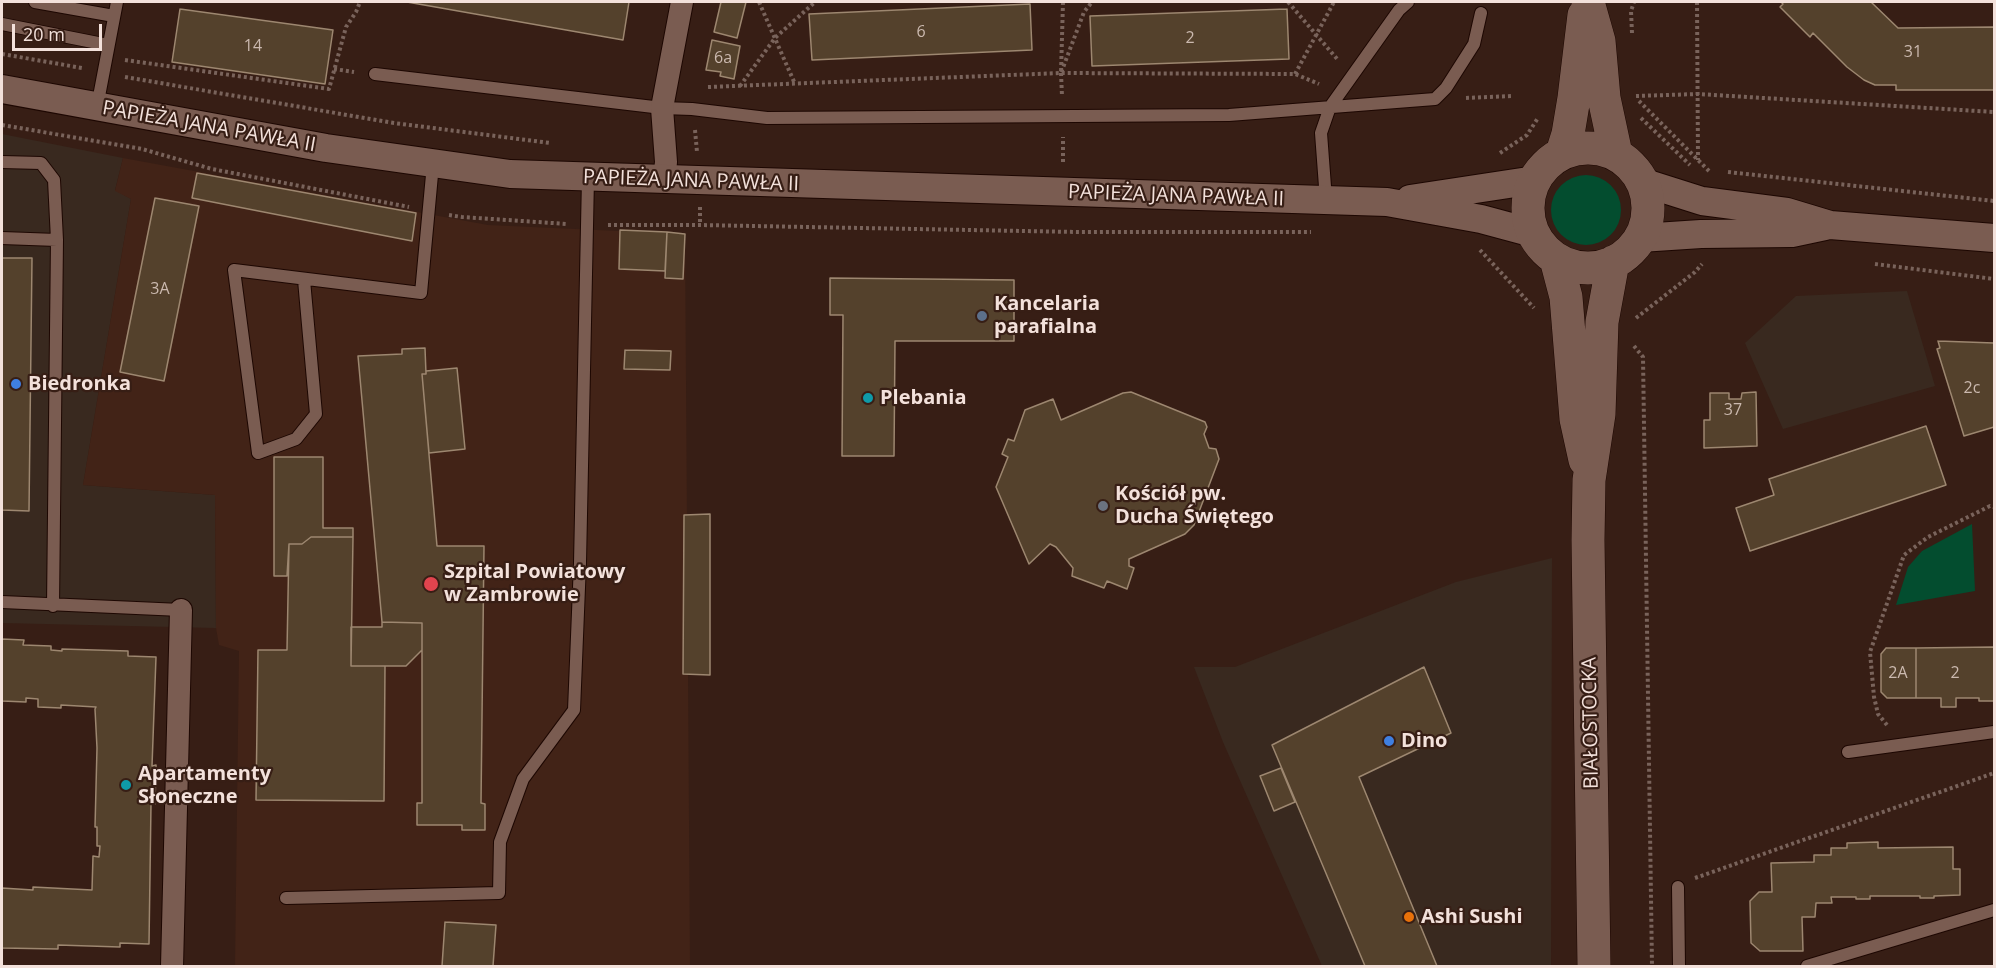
<!DOCTYPE html>
<html>
<head>
<meta charset="utf-8">
<style>
	body { margin:0 }
	#map { position:relative; width:1996px; height:968px; overflow:hidden; background:#371e15; font-family:"Open Sans",sans-serif }
	canvas { display:block }
	.frame { position:absolute; inset:0; border:3px solid #f3e1db; pointer-events:none }
	.scale { position:absolute; left:12px; top:24px; width:90px; height:27px; box-sizing:border-box; border:3px solid #f3e1db; border-top:0; padding-left:8px; font-size:18px; line-height:21px; white-space:nowrap; color:#f3e1db; -webkit-text-stroke:4px #371e15; paint-order:stroke }
</style>
</head>
<body>
<div id="map">
<canvas width="1996" height="968"></canvas>
<div class="frame"></div>
<div class="scale">20 m</div>
</div>
<script>
const c = document.querySelector('canvas').getContext('2d');
c.lineJoin = 'round';
function fillPath(path, color) {
  c.fillStyle = color;
  c.fill(path, 'evenodd');
}
function shape(rows) {
  const path = new Path2D();
  for (const r of rows) {
    if (r.length === 3) {
      path.moveTo(r[0] + r[2], r[1]);
      path.arc(r[0], r[1], r[2], 0, 2 * Math.PI);
      continue;
    }
    path.moveTo(r[0], r[1]);
    for (let i = 2; i < r.length; i += 2) path.lineTo(r[i], r[i + 1]);
  }
  return path;
}
function trace(path, color, width, dash) {
  c.strokeStyle = color;
  c.lineWidth = width;
  c.lineCap = dash ? 'butt' : 'round';
  c.setLineDash(dash || []);
  c.stroke(path);
}
function write(font, color, halo, rows, align = 'center') {
  c.font = font + ' "Open Sans",sans-serif';
  c.lineWidth = 4.5;
  c.setLineDash([]);
  c.textBaseline = 'middle';
  c.strokeStyle = halo;
  c.fillStyle = color;
  for (const [text, x, y, turn = 0] of rows) {
    c.save();
    c.translate(x, y);
    c.rotate((+turn || 0) * Math.PI / 180);
    c.textAlign = isNaN(turn) ? turn : align;
    if (halo) c.strokeText(text, 0, 0);
    c.fillText(text, 0, 0);
    c.restore();
  }
}
fillPath(shape([
	[2,134,123,158,115,190,131,199,83,485,215,495,216,628,2,623],
	[1907,291,1935,386,1783,429,1745,343,1796,296],
	[1552,558,1551,966,1322,966,1223,742,1194,667,1235,667,1456,582]
]), '#39291f');
fillPath(shape([
	[123,158,488,225,685,234,690,966,235,966,239,651,219,645,216,628,215,495,83,485,131,199,115,191]
]), '#422317');
fillPath(shape([
	[1586,210,35],
	[1972,524,1975,591,1896,605,1908,567,1922,551]
]), '#034d2f');
const building = shape([
	[407,2,629,2,623,40,407,2],
	[721,2,746,2,737,38,714,32,721,2],
	[1781,2,1871,2,1898,28,1994,27,1994,90,1896,90,1896,85,1875,85,1864,80,1847,67,1813,33,1810,37,1780,7,1783,4,1781,2],
	[1030,4,1032,50,812,60,809,14,1030,4],
	[180,9,333,30,325,84,172,62,180,9],
	[1287,9,1289,59,1092,66,1090,16,1287,9],
	[712,40,740,46,734,79,720,76,721,72,706,70,712,40],
	[197,173,416,213,412,241,192,198,197,173],
	[155,198,199,206,164,381,120,372,155,198],
	[620,230,667,232,665,271,619,269,620,230],
	[667,232,685,234,683,279,665,278,667,232],
	[2,258,32,258,29,511,2,510,2,258],
	[830,278,1014,280,1014,341,895,341,894,456,842,456,843,315,830,315,830,278],
	[1938,341,1994,343,1994,427,1964,436,1937,349,1940,348,1938,341],
	[425,348,426,374,422,374,437,546,484,546,481,803,485,804,485,830,462,830,462,825,417,825,417,803,422,803,422,623,382,622,358,356,402,354,402,349,425,348],
	[625,350,671,351,670,370,624,369,625,350],
	[457,368,465,449,429,453,422,374,426,374,426,371,457,368],
	[1131,392,1205,422,1207,427,1204,434,1209,448,1216,449,1219,459,1194,525,1185,534,1129,559,1129,566,1134,568,1127,589,1107,581,1104,588,1072,576,1073,568,1056,547,1050,544,1029,564,996,487,1008,457,1002,454,1008,439,1014,441,1025,410,1053,399,1061,420,1123,393,1131,392],
	[1756,392,1757,446,1704,448,1704,420,1710,420,1710,393,1729,393,1729,399,1741,399,1742,393,1756,392],
	[1926,426,1946,485,1750,551,1736,508,1774,495,1769,479,1926,426],
	[274,457,323,457,323,528,353,528,353,537,311,537,302,544,289,544,287,576,274,576,274,457],
	[710,514,710,675,683,674,684,515,710,514],
	[311,537,353,537,351,666,385,666,384,801,256,800,258,650,287,650,289,544,302,544,311,537],
	[382,622,422,623,422,650,406,666,351,666,351,627,382,627,382,622],
	[2,639,24,640,23,645,51,646,51,650,62,651,62,649,128,651,128,656,156,657,152,766,156,765,155,804,151,804,149,944,120,943,120,947,58,945,58,949,2,948,2,888,33,890,33,887,92,890,93,856,99,857,100,846,97,846,97,827,95,827,97,748,95,709,96,707,61,705,61,708,38,707,38,699,26,698,26,702,2,701,2,639],
	[1994,647,1994,701,1979,701,1979,698,1956,698,1956,707,1941,707,1941,698,1916,698,1916,648,1994,647],
	[1886,648,1916,648,1916,698,1887,698,1881,692,1881,654,1886,648],
	[1424,667,1451,733,1359,777,1437,966,1365,966,1272,745,1424,667],
	[1281,768,1295,802,1274,811,1260,776,1281,768],
	[1878,842,1878,848,1953,847,1953,869,1960,869,1960,895,1934,896,1934,898,1920,898,1920,896,1870,896,1870,899,1856,899,1856,897,1831,897,1832,903,1816,903,1815,917,1802,917,1803,951,1760,951,1751,943,1750,901,1759,892,1772,892,1771,863,1814,862,1814,855,1831,855,1831,848,1847,848,1847,843,1878,842],
	[445,922,496,925,493,966,442,966,445,922]
]);
fillPath(building, '#54412c');
trace(building, '#9d8770', 1.5);
const service = shape([
	[35,2,114,16],
	[2,24,108,45],
	[375,74,662,108,692,109,767,118,1229,115,1435,99,1446,88,1474,44,1481,13],
	[97,107,117,2],
	[2,162,41,163,54,180,57,240],
	[1326,200,1321,133,1330,107,1399,10,1408,2],
	[2,238,57,240,53,606],
	[304,280,316,414,296,439,258,453,234,270,421,293,433,164],
	[2,602,181,610],
	[1848,752,1994,732],
	[1678,887,1679,966],
	[286,898,499,893,500,842,523,779,574,710,580,563,588,178],
	[1807,966,1994,910]
]);
const minor = shape([
	[664,180,666,162,662,108,682,2],
	[172,966,181,610]
]);
const tertiary = shape([
	[2,89,326,148,510,174,1387,202,1481,219,1533,233],
	[1642,182,1702,201,1787,212,1830,225,1994,238],
	[1410,199,1535,180],
	[1640,238,1701,234,1792,233,1825,226]
]);
const secondary = shape([
	[1588,2,1599,41,1604,98,1616,154],
	[1588,208,60],
	[1562,153,1568,134,1574,98,1584,15],
	[1556,259,1566,297,1576,419,1585,460],
	[1594,966,1588,540,1589,480,1599,414,1602,322,1613,262]
]);
trace(service, '#1d0702', 14);
trace(minor, '#1d0702', 24);
trace(tertiary, '#1d0702', 30);
trace(secondary, '#1d0702', 34);
trace(shape([
	[759,2,795,84],
	[1063,2,1061,73,1084,12,1092,2],
	[1288,2,1338,60],
	[1697,2,1698,160],
	[1632,33,1631,11,1634,2],
	[2,54,82,68],
	[125,60,329,89,346,27,356,12,360,2],
	[334,69,354,72],
	[1061,73,1062,96],
	[1295,74,1334,2],
	[125,77,394,123,550,143],
	[740,86,775,38,815,2],
	[708,87,1061,73,1295,74,1319,84],
	[1636,96,1698,94,1994,112],
	[1466,98,1513,96],
	[1639,101,1710,172],
	[1641,118,1690,165],
	[2,125,142,149,212,169,409,207],
	[695,130,697,152],
	[1500,153,1527,135,1538,118],
	[1063,162,1063,137],
	[1728,172,1994,201],
	[700,207,700,225],
	[449,215,462,217,567,224],
	[608,225,700,225,1077,232,1311,232],
	[1480,250,1534,308],
	[1875,264,1994,279],
	[1636,318,1695,272,1702,264],
	[1634,346,1643,357,1652,966],
	[1887,725,1878,714,1874,697,1870,652,1904,555,1928,537,1990,506,1994,507],
	[1695,878,1994,773]
]), '#79635b', 4, [3, 3]);
trace(service, '#7a5c51', 12);
trace(minor, '#7a5c51', 22);
trace(tertiary, '#7a5c51', 28);
trace(secondary, '#7a5c51', 33);
for (const [x, y, r, color] of [
	[982,316,6,"#5c6f8a"],
	[16,384,6,"#3f7fe0"],
	[868,398,6,"#0f9aa8"],
	[1103,506,6,"#6b7280"],
	[431,584,8,"#e0444e"],
	[1389,741,6,"#3f7fe0"],
	[126,785,6,"#0f9aa8"],
	[1409,917,6,"#e8710a"]
]) {
  const dot = new Path2D();
  dot.arc(x, y, r, 0, 2 * Math.PI);
  c.fillStyle = color;
  c.fill(dot);
  trace(dot, '#371e15', 2);
}
write('16px', '#cbb9af', null, [
	["6",921,32],
	["2",1190,38],
	["14",253,46],
	["31",1913,52],
	["6a",723,58],
	["3A",160,289],
	["2c",1972,388],
	["37",1733,410],
	["2A",1898,673],
	["2",1955,673]
]);
write('20px', '#f3e1db', '#371e15', [
	["PAPIEŻA JANA PAWŁA II",209,127,10],
	["PAPIEŻA JANA PAWŁA II",691,181,2],
	["PAPIEŻA JANA PAWŁA II",1176,196,2],
	["BIAŁOSTOCKA",1591,723,-91]
]);
write('bold 20px', '#f3e1db', '#371e15', [
	["Kancelaria",994,304],
	["parafialna",994,327],
	["Biedronka",28,384],
	["Plebania",880,398],
	["Kościół pw.",1115,494],
	["Ducha Świętego",1115,517],
	["Szpital Powiatowy",444,572],
	["w Zambrowie",444,595],
	["Dino",1401,741],
	["Apartamenty",138,774],
	["Słoneczne",138,797],
	["Ashi Sushi",1421,917]
], 'left');
</script>
</body>
</html>
